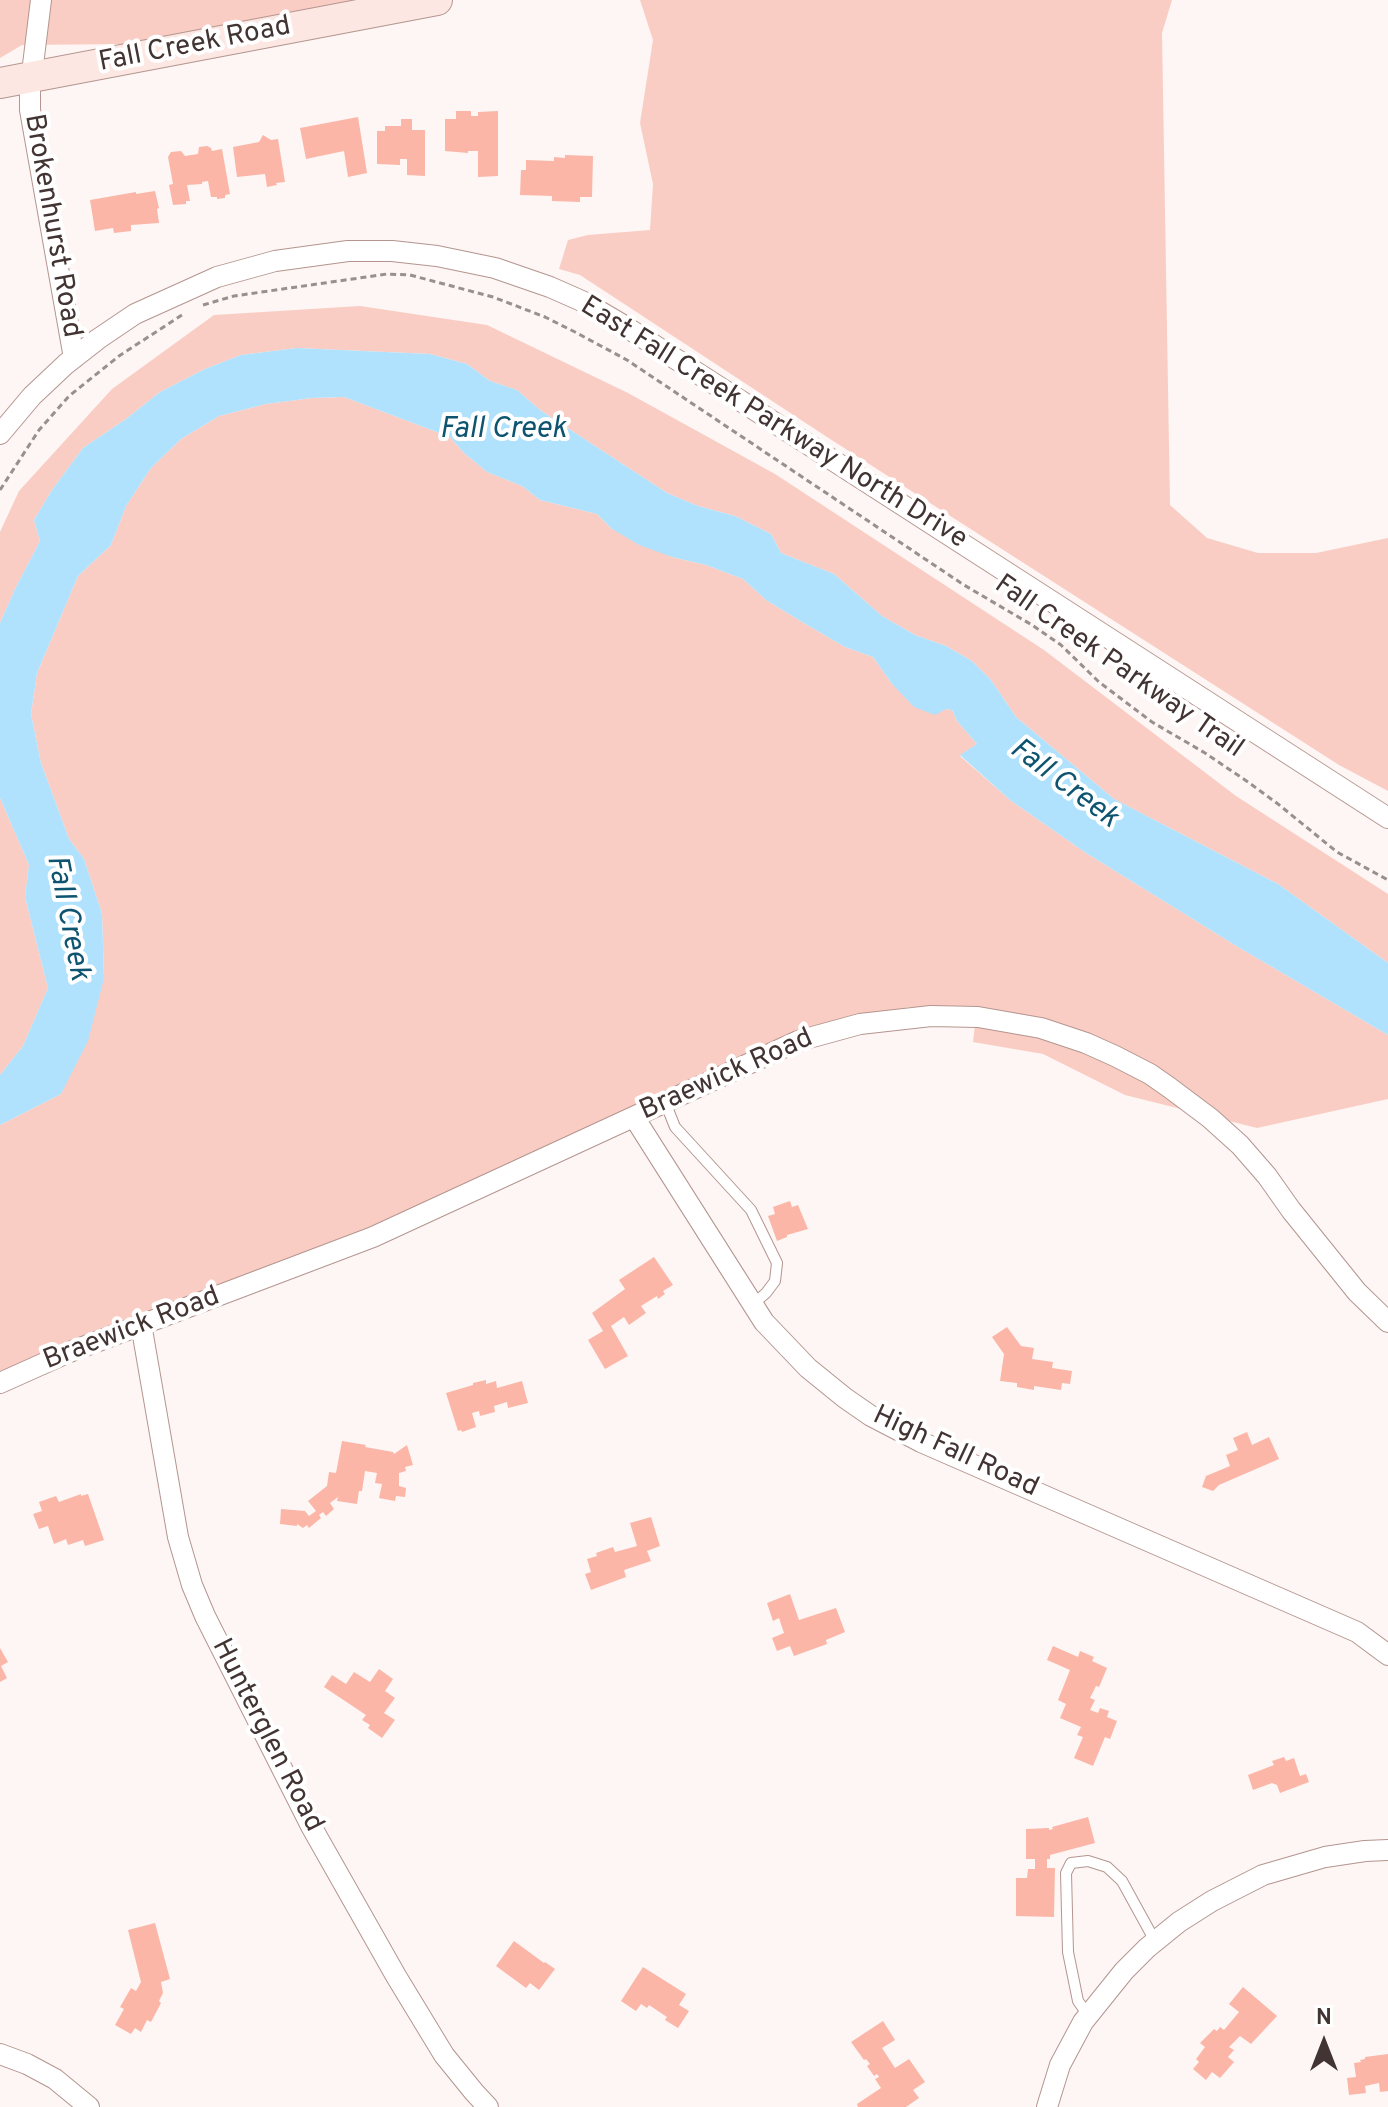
<!DOCTYPE html>
<html>
<head>
<meta charset="utf-8">
<style>
	body { margin:0 }
	#map { position:relative; width:1388px; height:2107px; overflow:hidden; background:#fdf6f4; font-family:Overpass,sans-serif }
	canvas { display:block }
	.north { position:absolute; left:1284px; top:2003px; width:80px; height:80px; -webkit-text-stroke:6px #fff; paint-order:stroke; rotate:0deg; font-size:22px; font-weight:700; line-height:32px; text-align:center; color:#413432 }
	.north::after { content:''; display:block; margin:auto; width:28px; height:36px; background:#413432; clip-path:polygon(50% 0,100% 100%,50% 72%,0 100%) }
</style>
</head>
<body>
<div id="map">
<canvas width="1388" height="2107"></canvas>
<div class="north">N</div>
</div>
<script>
const c = document.querySelector('canvas').getContext('2d');
c.lineJoin = 'round';
function fillPath(path, color) {
  c.fillStyle = color;
  c.fill(path, 'evenodd');
}
function shape(rows) {
  const path = new Path2D();
  for (const r of rows) {
    path.moveTo(r[0], r[1]);
    for (let i = 2; i < r.length; i += 2) path.lineTo(r[i], r[i + 1]);
  }
  return path;
}
function trace(path, color, width, dash) {
  c.strokeStyle = color;
  c.lineWidth = width;
  c.lineCap = dash ? 'butt' : 'round';
  c.setLineDash(dash || []);
  c.stroke(path);
}
function write(font, color, halo, rows, align = 'center') {
  c.font = font + ' Overpass,sans-serif';
  c.lineWidth = 8;
  c.setLineDash([]);
  c.textBaseline = 'middle';
  c.strokeStyle = halo;
  c.fillStyle = color;
  for (const [text, x, y, turn = 0] of rows) {
    c.save();
    c.translate(x, y);
    c.rotate((+turn || 0) * Math.PI / 180);
    c.textAlign = isNaN(turn) ? turn : align;
    if (halo) c.strokeText(text, 0, 0);
    c.fillText(text, 0, 0);
    c.restore();
  }
}
fillPath(shape([
	[0,0,384,0,126,44,22,45,0,58],
	[640,0,1172,0,1162,33,1170,505,1207,538,1258,553,1316,553,1388,538,1388,791,1339,765,827,437,580,275,559,269,568,240,588,235,650,230,653,184,640,123,653,40],
	[360,306,487,325,628,393,775,474,1044,650,1236,796,1388,894,1388,963,1278,884,1114,799,1016,717,991,680,972,661,946,646,915,635,882,616,834,574,781,553,771,534,735,516,698,506,667,493,540,410,517,390,490,381,467,364,430,354,297,348,241,355,205,369,160,392,126,419,83,448,52,490,34,520,40,541,15,589,0,623,0,532,19,491,112,389,214,315],
	[344,397,450,437,464,453,487,472,522,486,540,500,597,514,612,529,672,557,706,565,743,579,766,600,802,622,845,647,873,657,892,684,946,709,952,710,957,721,977,744,960,756,1010,800,1086,853,1238,947,1388,1035,1388,1099,1257,1128,1125,1095,1043,1054,973,1042,977,1007,910,1007,837,1020,331,1244,0,1371,0,1125,61,1094,104,978,102,914,84,859,69,839,41,763,31,714,37,673,78,576,111,545,126,506,151,468,181,439,219,416,266,404,312,398],
	[0,798,29,865,25,897,48,988,23,1046,0,1075]
]), '#facdc4');
fillPath(shape([
	[297,348,430,354,467,364,490,381,517,390,540,410,667,493,698,506,735,516,771,534,781,553,834,574,882,616,915,635,946,646,972,661,991,680,1016,717,1114,799,1278,884,1388,963,1388,1035,1238,947,1086,853,1010,800,960,755,977,744,957,721,952,710,946,709,935,715,914,707,892,684,873,657,845,647,802,622,766,600,743,579,706,565,672,557,639,545,612,529,597,514,540,500,522,486,487,472,464,453,450,437,344,397,312,398,266,404,219,416,181,439,151,468,126,506,111,545,78,576,37,673,31,714,41,763,69,839,84,859,102,914,104,978,88,1041,61,1094,0,1125,0,1075,23,1046,48,988,25,897,29,865,0,798,0,623,15,589,40,541,34,520,52,490,83,448,126,419,160,392,205,369,241,355]
]), '#b1e2fd');
fillPath(shape([
	[456,111,471,111,471,116,478,116,478,112,498,111,498,176,478,177,478,151,468,151,468,153,445,151,445,119,456,119],
	[358,117,367,173,348,177,344,151,306,159,300,128],
	[401,119,412,119,412,130,425,130,425,176,407,175,407,159,400,159,400,165,377,164,377,131,385,131,385,126,401,126],
	[263,135,271,140,278,139,285,182,276,183,277,185,267,187,265,174,237,177,233,147,259,142],
	[207,146,211,148,212,151,222,149,230,194,225,195,225,198,217,199,217,197,211,197,208,181,202,182,202,184,187,185,190,201,186,201,186,204,173,205,169,185,173,184,168,157,171,152,181,151,185,156,198,154,199,147],
	[565,155,593,156,592,197,580,197,580,202,552,201,552,196,520,195,521,170,526,170,526,160,554,161,554,157,565,158],
	[155,191,159,208,157,209,159,223,131,225,131,231,114,233,113,228,95,231,90,200,136,192,136,194],
	[790,1201,792,1207,798,1205,808,1229,787,1235,787,1237,777,1241,768,1216,775,1214,773,1207],
	[654,1257,673,1285,663,1291,665,1294,658,1299,657,1296,641,1306,646,1313,629,1325,624,1317,611,1326,628,1356,605,1369,588,1340,603,1331,592,1313,625,1289,619,1280],
	[1007,1327,1021,1346,1034,1348,1032,1359,1053,1362,1052,1368,1072,1371,1070,1384,1062,1383,1061,1390,1034,1386,1034,1390,1017,1387,1017,1383,1000,1381,1004,1354,992,1337],
	[486,1380,486,1384,496,1381,497,1388,522,1381,528,1403,508,1408,507,1402,494,1406,495,1412,480,1416,479,1411,472,1413,476,1427,462,1432,461,1430,458,1431,446,1393,473,1385,473,1383],
	[1247,1432,1252,1445,1269,1437,1279,1459,1219,1485,1213,1491,1202,1487,1206,1476,1230,1466,1226,1455,1238,1450,1233,1438],
	[342,1441,366,1445,365,1447,393,1452,394,1454,407,1445,413,1465,405,1467,406,1471,399,1473,399,1486,406,1488,405,1497,396,1496,395,1501,379,1498,382,1484,375,1483,377,1473,365,1471,362,1491,359,1491,357,1504,337,1501,338,1497,330,1503,334,1509,326,1516,323,1512,319,1515,321,1518,309,1528,307,1525,303,1528,297,1524,297,1526,280,1524,281,1509,305,1511,309,1516,316,1511,308,1501,327,1486,329,1472,336,1473],
	[81,1494,81,1496,88,1494,104,1540,85,1546,83,1540,68,1545,66,1539,54,1544,48,1526,39,1529,33,1514,42,1511,39,1502,56,1496,59,1502],
	[651,1517,660,1546,647,1551,651,1561,624,1570,626,1577,591,1590,585,1574,591,1572,587,1559,597,1556,596,1553,613,1547,615,1552,637,1546,630,1523],
	[790,1594,799,1620,836,1608,845,1632,826,1640,827,1644,794,1656,790,1646,777,1651,772,1638,784,1633,779,1618,773,1621,767,1603],
	[1053,1646,1078,1657,1080,1651,1094,1657,1092,1661,1107,1668,1099,1687,1096,1686,1090,1698,1095,1700,1090,1710,1098,1713,1100,1708,1109,1711,1107,1717,1117,1721,1110,1739,1105,1737,1093,1766,1074,1758,1083,1737,1077,1735,1081,1727,1060,1718,1066,1704,1058,1700,1070,1670,1047,1660],
	[0,1648,8,1662,1,1666,7,1678,0,1682],
	[379,1669,393,1679,385,1691,395,1698,384,1713,395,1720,382,1738,368,1728,370,1725,362,1720,366,1715,324,1687,332,1675,346,1684,354,1672,370,1682],
	[1284,1757,1286,1761,1294,1758,1300,1776,1306,1774,1309,1782,1280,1793,1277,1785,1272,1783,1253,1790,1248,1775,1274,1765,1272,1761],
	[1088,1817,1095,1843,1050,1855,1050,1859,1047,1859,1047,1868,1055,1868,1054,1917,1016,1916,1016,1878,1027,1878,1028,1869,1035,1869,1035,1859,1026,1859,1026,1829,1049,1828,1049,1830,1053,1829,1052,1827],
	[155,1923,170,1979,161,1982,163,1993,159,2001,161,2003,151,2022,147,2020,141,2032,135,2028,131,2034,115,2025,124,2009,120,2007,131,1988,136,1991,141,1982,128,1930],
	[514,1941,544,1963,545,1962,555,1969,539,1990,530,1983,526,1988,496,1966],
	[643,1967,686,1994,679,2005,689,2011,678,2028,665,2020,667,2017,649,2005,647,2008,641,2004,636,2011,621,2001],
	[1243,1987,1277,2016,1251,2044,1240,2036,1229,2047,1234,2050,1228,2057,1234,2062,1220,2078,1212,2072,1206,2080,1193,2069,1199,2062,1196,2059,1205,2047,1200,2043,1214,2029,1217,2031,1220,2027,1224,2030,1239,2012,1229,2004],
	[883,2021,895,2040,882,2048,895,2068,909,2059,925,2082,913,2090,919,2098,906,2107,858,2107,857,2104,881,2088,875,2079,879,2077,877,2074,874,2076,867,2066,870,2064,866,2059,864,2060,851,2042],
	[1388,2054,1388,2091,1380,2092,1379,2083,1365,2086,1366,2093,1349,2095,1347,2078,1356,2077,1354,2063,1361,2062,1360,2060,1365,2059,1365,2057]
]), '#fbb6a8');
const lane = shape([
	[665,1102,675,1127,751,1210,777,1263,775,1281,766,1293,752,1305],
	[1088,2015,1078,2001,1068,1952,1066,1873,1071,1863,1088,1861,1107,1867,1122,1881,1155,1941]
]);
const street = shape([
	[41,0,30,89,30,110,74,358],
	[0,434,32,396,66,364,98,339,135,314,217,277,275,261,348,251,392,251,437,256,495,268,550,287,584,302,623,325,1388,818],
	[634,1117,764,1322,808,1368,845,1398,871,1416,921,1442,1357,1632,1388,1655],
	[141,1324,178,1537,192,1585,205,1616,311,1826,396,1976,444,2055,474,2092,488,2107],
	[0,1383,67,1353,373,1237,798,1041,860,1024,931,1016,978,1017,1041,1028,1086,1043,1115,1056,1150,1074,1170,1088,1210,1118,1240,1145,1267,1176,1291,1210,1357,1292,1388,1322],
	[0,2054,27,2064,55,2079,89,2107],
	[1047,2107,1060,2065,1083,2022,1124,1971,1147,1948,1179,1922,1212,1901,1263,1875,1325,1857,1365,1851,1388,1850]
]);
const secondary = shape([
	[0,83,437,0]
]);
trace(lane, '#b4958f', 12);
trace(street, '#b4958f', 22);
trace(secondary, '#b4958f', 32);
trace(shape([
	[203,305,234,296,387,274,410,275,493,297,545,317,575,332,627,360,964,585,1032,625,1061,645,1099,682,1152,722,1205,753,1248,782,1278,804,1337,852,1388,880],
	[0,490,39,430,69,396,119,356,185,313]
]), '#998f8d', 3, [6, 4]);
trace(lane, '#fff', 10);
trace(street, '#fff', 20);
trace(secondary, '#fce7e2', 30);
write('28px', '#413432', '#fff', [
	["Fall Creek Road",195,46,-11],
	["Brokenhurst Road",51,226,80],
	["East Fall Creek Parkway North Drive",773,424,32],
	["Fall Creek Parkway Trail",1118,668,35],
	["Braewick Road",727,1076,-24],
	["Braewick Road",132,1330,-21],
	["High Fall Road",955,1453,25],
	["Hunterglen Road",266,1736,63]
]);
write('italic 30px', '#0e5471', '#fff', [
	["Fall Creek",503,431],
	["Fall Creek",1063,785,37],
	["Fall Creek",66,918,79]
]);
</script>
</body>
</html>
